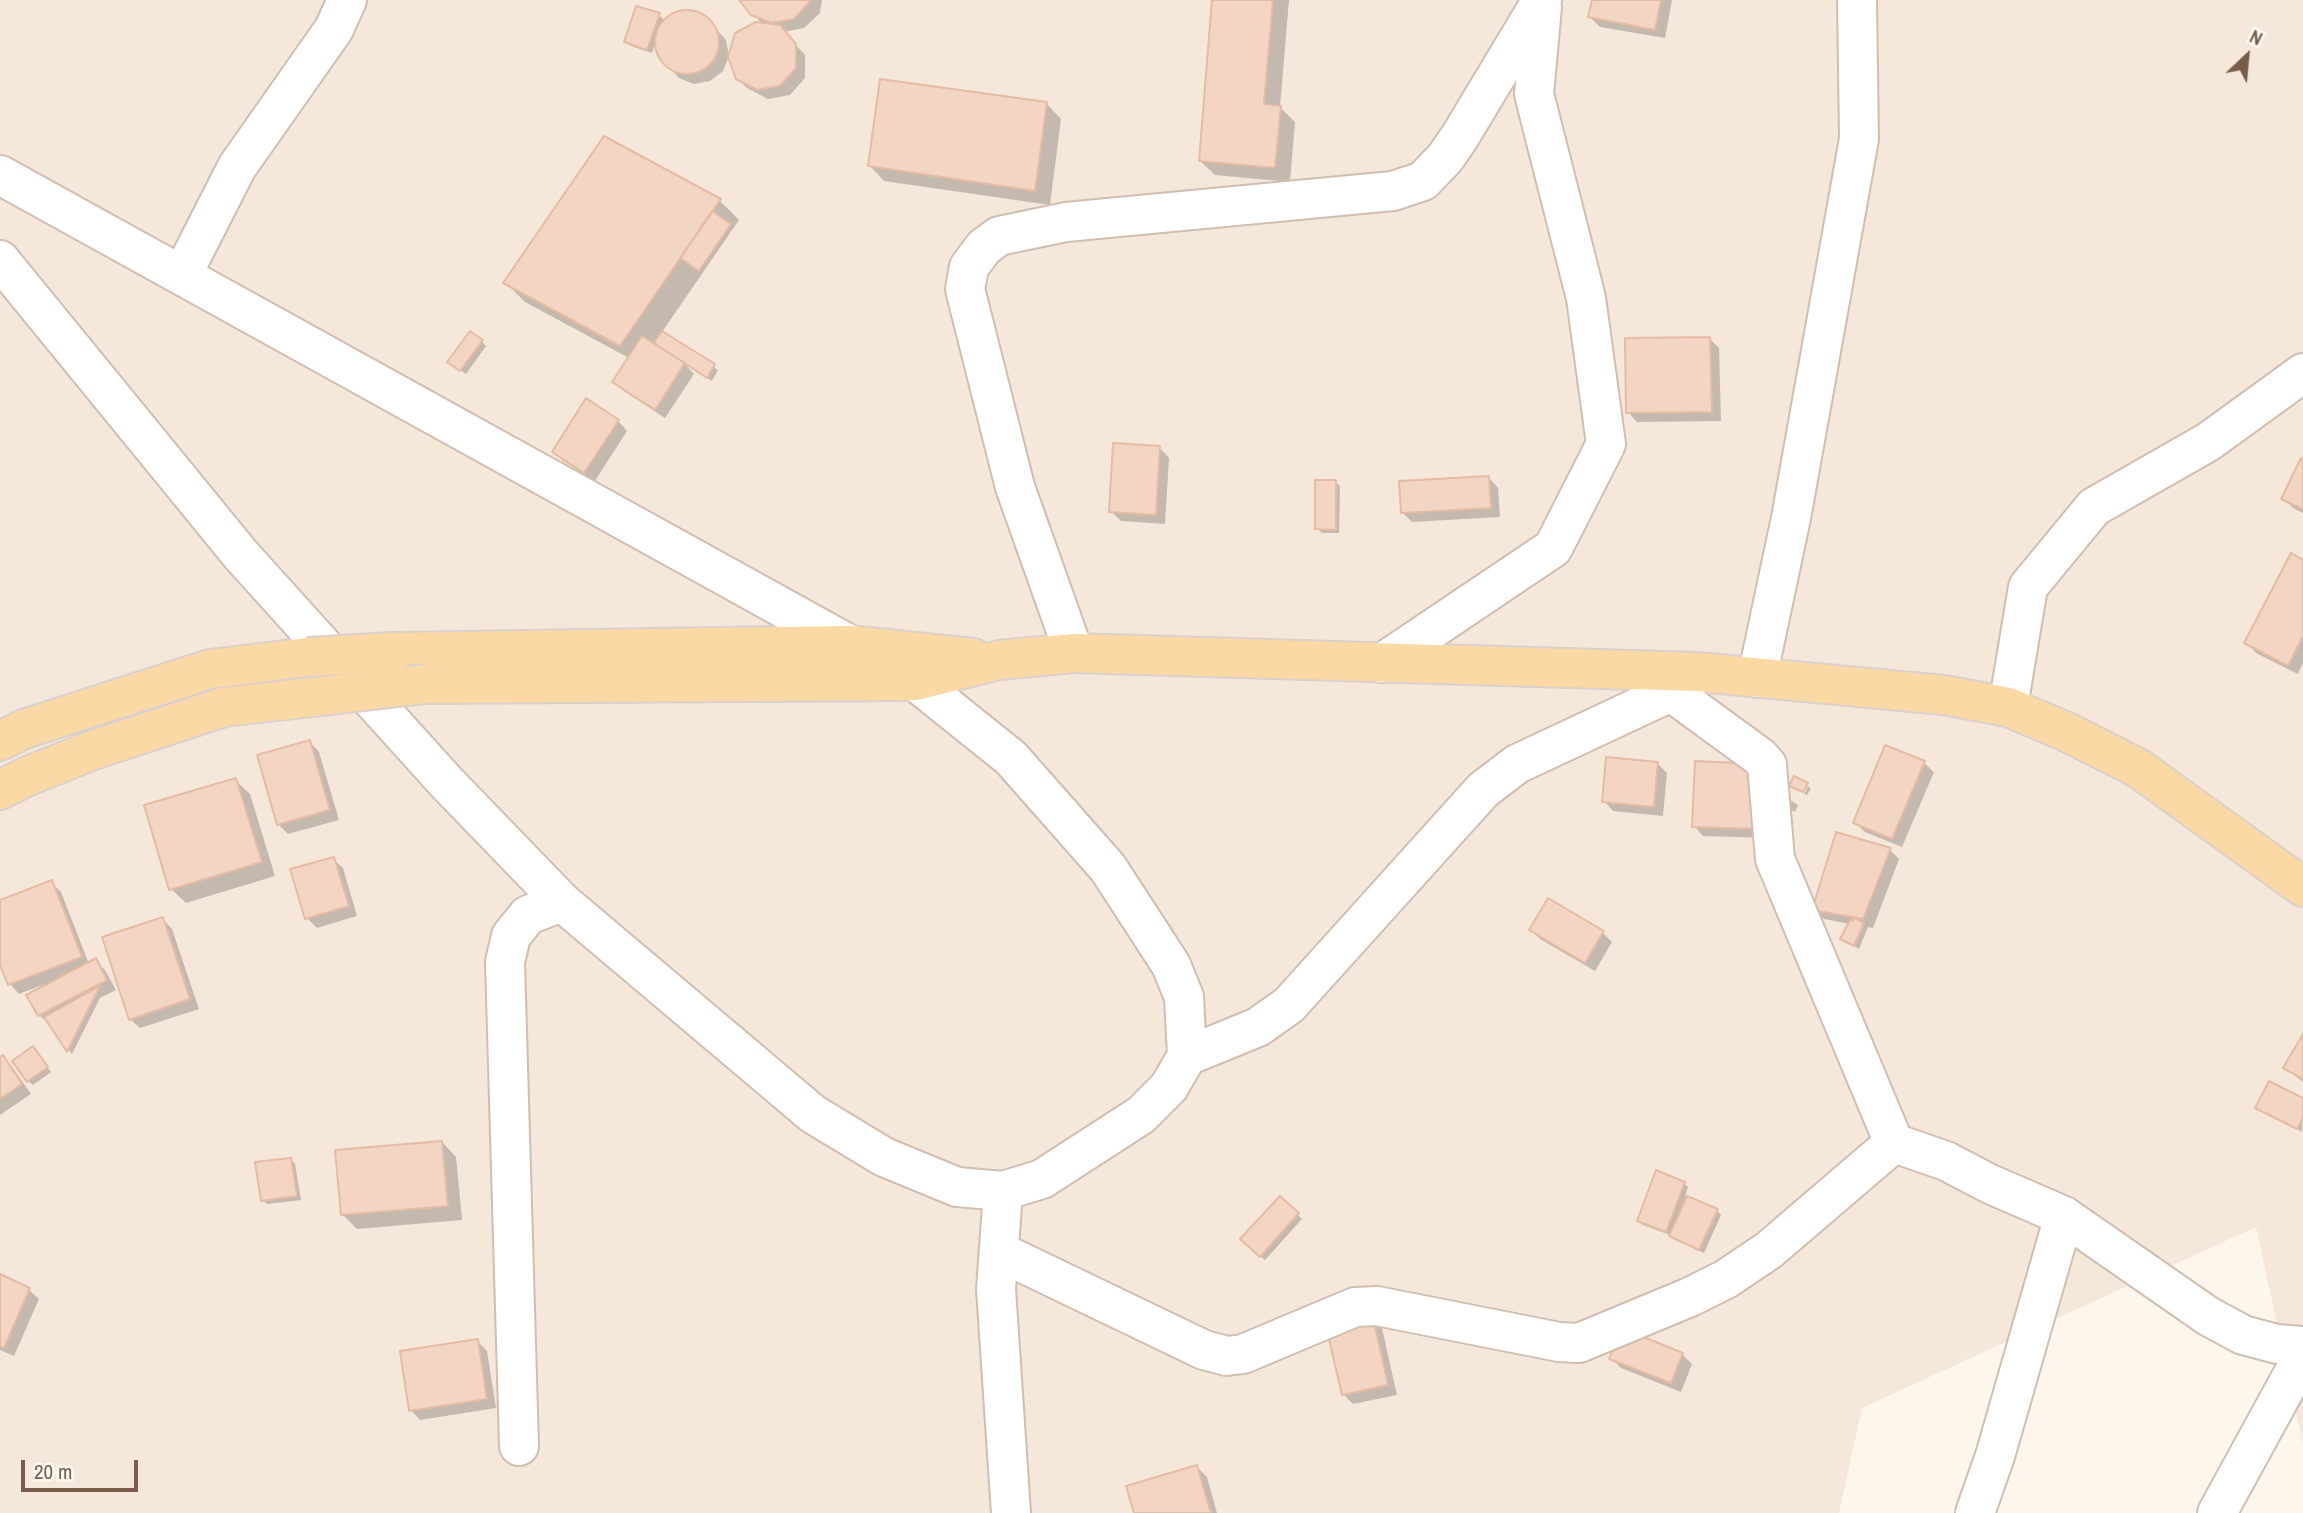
<!DOCTYPE html>
<html>
<head>
<meta charset="utf-8">
<style>
	body { margin:0 }
	#map { position:relative; width:2303px; height:1513px; overflow:hidden; background:#fdf6ec; font-family:"Archivo Narrow",sans-serif }
	canvas { display:block }
	.north { position:absolute; left:2212px; top:21px; width:70px; height:70px; -webkit-text-stroke:5px #fffaf3; paint-order:stroke; rotate:26deg; font-size:19px; font-weight:700; line-height:28px; text-align:center; color:#7a5c4d }
	.north::after { content:''; display:block; margin:auto; width:24px; height:32px; background:#7a5c4d; clip-path:polygon(50% 0,100% 100%,50% 72%,0 100%) }
	.scale { position:absolute; left:21px; top:1460px; width:117px; height:32px; box-sizing:border-box; border:4px solid #7a5c4d; border-top:0; padding-left:9px; font-size:21px; line-height:24px; white-space:nowrap; color:#7a5c4d; -webkit-text-stroke:5px #fffaf3; paint-order:stroke }
</style>
</head>
<body>
<div id="map">
<canvas width="2303" height="1513"></canvas>
<div class="north">N</div>
<div class="scale">20 m</div>
</div>
<script>
const c = document.querySelector('canvas').getContext('2d');
c.lineJoin = 'round';
function fillPath(path, color) {
  c.fillStyle = color;
  c.fill(path, 'evenodd');
}
function shape(rows) {
  const path = new Path2D();
  for (const r of rows) {
    if (r.length === 3) {
      path.moveTo(r[0] + r[2], r[1]);
      path.arc(r[0], r[1], r[2], 0, 2 * Math.PI);
      continue;
    }
    path.moveTo(r[0], r[1]);
    for (let i = 2; i < r.length; i += 2) path.lineTo(r[i], r[i + 1]);
  }
  return path;
}
function trace(path, color, width, dash) {
  c.strokeStyle = color;
  c.lineWidth = width;
  c.lineCap = dash ? 'butt' : 'round';
  c.setLineDash(dash || []);
  c.stroke(path);
}
fillPath(shape([
	[0,0,2303,0,2303,1444,2256,1227,1862,1408,1839,1513,0,1513]
]), '#f5e8da');
fillPath(shape([
	[742,0,822,0,820,13,804,28,784,32,805,55,805,78,790,95,768,99,747,88,737,78,763,25],
	[1214,0,1289,0,1280,107,1295,122,1290,182,1215,175,1200,161],
	[1593,0,1672,0,1665,38,1600,27,1590,17],
	[690,11,705,17,726,40,729,56,723,71,710,81,694,84,679,78,658,55,656,41,652,53,631,46,626,42,659,15,665,21,674,14],
	[1047,104,1061,119,1050,205,884,181,870,166],
	[720,201,739,220,662,332,718,370,712,381,684,363,694,374,665,418,624,391,614,382,629,358,525,302,506,283],
	[1710,339,1719,348,1721,421,1637,422,1628,412],
	[482,342,486,346,466,374,454,366],
	[618,421,627,431,595,481,563,461,554,451],
	[1160,448,1169,458,1165,524,1121,521,1111,511],
	[2303,461,2303,513,2293,508,2284,498],
	[1489,478,1498,488,1500,517,1412,522,1402,512],
	[1335,481,1340,486,1339,533,1322,533,1317,528],
	[2303,562,2303,663,2298,674,2256,653,2247,643],
	[310,742,319,752,339,820,288,834,278,824],
	[1696,763,1768,838,1703,836,1694,826],
	[1924,763,1934,772,1902,847,1865,832,1855,822],
	[1658,764,1667,773,1663,816,1613,811,1604,801],
	[235,780,250,794,275,876,186,903,171,889],
	[1808,786,1811,789,1807,795,1804,794],
	[1780,794,1798,805,1795,812,1781,805],
	[1890,850,1899,859,1873,928,1868,927,1859,949,1843,939,1850,924,1824,919,1814,910],
	[333,859,343,868,357,916,317,928,307,918],
	[51,882,61,892,89,964,95,961,105,970,116,990,100,998,72,1054,50,1024,39,1015,45,984,19,994,10,984,0,960,0,902],
	[163,919,172,929,199,1009,140,1028,130,1019],
	[1531,929,1603,933,1612,942,1595,971,1540,939],
	[2303,1037,2303,1082,2285,1068],
	[37,1053,51,1072,33,1085,28,1081],
	[3,1057,12,1067,31,1094,0,1115,0,1059],
	[2303,1100,2302,1132,2258,1108],
	[442,1142,456,1157,462,1220,357,1229,343,1215],
	[291,1159,295,1164,301,1200,267,1204,262,1200],
	[1684,1183,1688,1187,1685,1197,1717,1211,1721,1215,1704,1253,1675,1240,1670,1235,1643,1225,1639,1220],
	[1280,1198,1302,1219,1265,1260,1243,1239],
	[0,1276,29,1290,39,1299,14,1356,0,1350],
	[1372,1319,1382,1328,1397,1395,1353,1404,1343,1394],
	[477,1341,487,1351,496,1408,420,1420,411,1410],
	[1682,1354,1692,1364,1681,1392,1621,1368,1612,1359],
	[1197,1467,1207,1477,1217,1513,1136,1513]
]), '#0003');
const building = shape([
	[739,0,811,0,794,19,772,23,751,15,739,0],
	[1212,0,1273,0,1264,104,1281,106,1275,168,1199,161,1212,0],
	[1592,0,1661,0,1655,30,1588,17,1592,0],
	[636,6,660,13,647,50,624,42,636,6],
	[687,42,32],
	[756,22,780,25,796,44,796,68,780,86,757,90,736,79,728,57,735,33,756,22],
	[880,79,1047,102,1035,191,868,166,880,79],
	[604,136,721,199,620,346,503,283,604,136],
	[712,211,731,224,699,271,680,258,712,211],
	[470,331,483,340,460,371,447,362,470,331],
	[662,331,715,364,707,378,654,343,662,331],
	[642,336,685,363,655,410,612,382,642,336],
	[1710,337,1712,412,1626,413,1625,338,1710,337],
	[586,398,619,420,584,473,552,452,586,398],
	[1113,443,1160,446,1156,515,1109,512,1113,443],
	[2301,458,2303,459,2303,509,2281,499,2301,458],
	[1489,476,1491,508,1401,513,1399,481,1489,476],
	[1315,480,1336,480,1336,530,1315,529,1315,480],
	[2291,553,2303,560,2303,636,2288,666,2244,643,2291,553],
	[310,740,330,810,277,825,257,755,310,740],
	[1885,745,1925,761,1892,839,1853,823,1885,745],
	[1606,757,1658,762,1654,807,1602,802,1606,757],
	[1695,761,1761,764,1759,829,1692,827,1695,761],
	[1794,776,1808,783,1803,792,1789,786,1794,776],
	[236,778,262,862,169,890,144,805,236,778],
	[1836,832,1891,848,1863,919,1812,910,1836,832],
	[334,857,349,906,305,919,290,869,334,857],
	[52,880,82,957,8,985,0,965,0,900,52,880],
	[1548,898,1604,931,1585,963,1529,930,1548,898],
	[163,917,190,999,129,1020,102,937,163,917],
	[1854,918,1864,923,1854,946,1840,939,1850,920,1853,921,1854,918],
	[96,958,107,980,38,1016,26,995,96,958],
	[100,986,67,1052,44,1017,100,986],
	[2303,1034,2303,1079,2283,1068,2303,1034],
	[33,1046,48,1067,27,1082,12,1061,33,1046],
	[3,1055,22,1084,0,1099,0,1057,3,1055],
	[2269,1081,2303,1098,2303,1118,2297,1129,2255,1108,2269,1081],
	[442,1141,448,1206,341,1215,335,1150,442,1141],
	[291,1158,297,1196,261,1201,255,1162,291,1158],
	[1656,1170,1685,1182,1666,1232,1637,1221,1656,1170],
	[1280,1196,1299,1213,1260,1257,1240,1239,1280,1196],
	[1687,1196,1718,1209,1699,1250,1669,1236,1687,1196],
	[0,1274,30,1288,4,1348,0,1346,0,1274],
	[1373,1317,1388,1385,1342,1395,1326,1326,1373,1317],
	[1621,1328,1683,1353,1671,1383,1609,1359,1621,1328],
	[478,1339,487,1399,409,1411,400,1351,478,1339],
	[1197,1465,1211,1513,1134,1513,1126,1486,1197,1465]
]);
fillPath(building, '#f3d5c3');
trace(building, '#e6bba3', 2);
const minor = shape([
	[0,175,915,681,1011,758,1108,868,1171,965,1184,997,1187,1056,1169,1087,1141,1115,1042,1179,1003,1191,957,1187,884,1157,813,1114,562,902,446,782,241,555,0,260],
	[182,275,237,167,334,29,347,0],
	[1074,653,1015,487,965,289,969,267,984,247,999,236,1066,222,1393,191,1423,181,1445,158,1459,138,1542,0],
	[1382,663,1553,548,1606,444,1586,298,1534,94,1542,7],
	[1757,678,1791,518,1859,139,1857,0],
	[1671,692,1760,757,1767,765,1775,859,1894,1143,1946,1161,1990,1184,2064,1216,2208,1316,2243,1335,2277,1344,2303,1346],
	[2008,707,2028,587,2094,507,2208,442,2303,373],
	[1187,1056,1258,1027,1289,1005,1483,790,1517,764,1671,692,1691,678],
	[1003,1191,996,1289,1011,1513],
	[1000,1252,1204,1350,1227,1356,1243,1354,1355,1307,1377,1306,1559,1342,1579,1343,1690,1297,1726,1279,1769,1250,1894,1143],
	[519,1446,505,962,511,936,528,915,562,902],
	[1975,1513,1995,1456,2064,1216],
	[2217,1513,2303,1356]
]);
const major = shape([
	[393,652,849,645,973,658],
	[425,684,915,681,999,660,1074,653,1698,672,1944,695,2008,707,2069,733,2138,768,2303,887],
	[0,741,24,729,210,669,308,657],
	[0,790,28,776,93,750,224,707,322,696]
]);
trace(minor, '#d1beb0', 42);
trace(major, '#dad1cd', 42);
trace(minor, '#fff', 38);
trace(major, '#fbd9a5', 38);
const majorBridge = shape([
	[308,657,393,652],
	[322,696,425,684]
]);
trace(majorBridge, '#dad1cd', 42, []);
trace(majorBridge, '#fbd9a5', 38);
</script>
</body>
</html>
